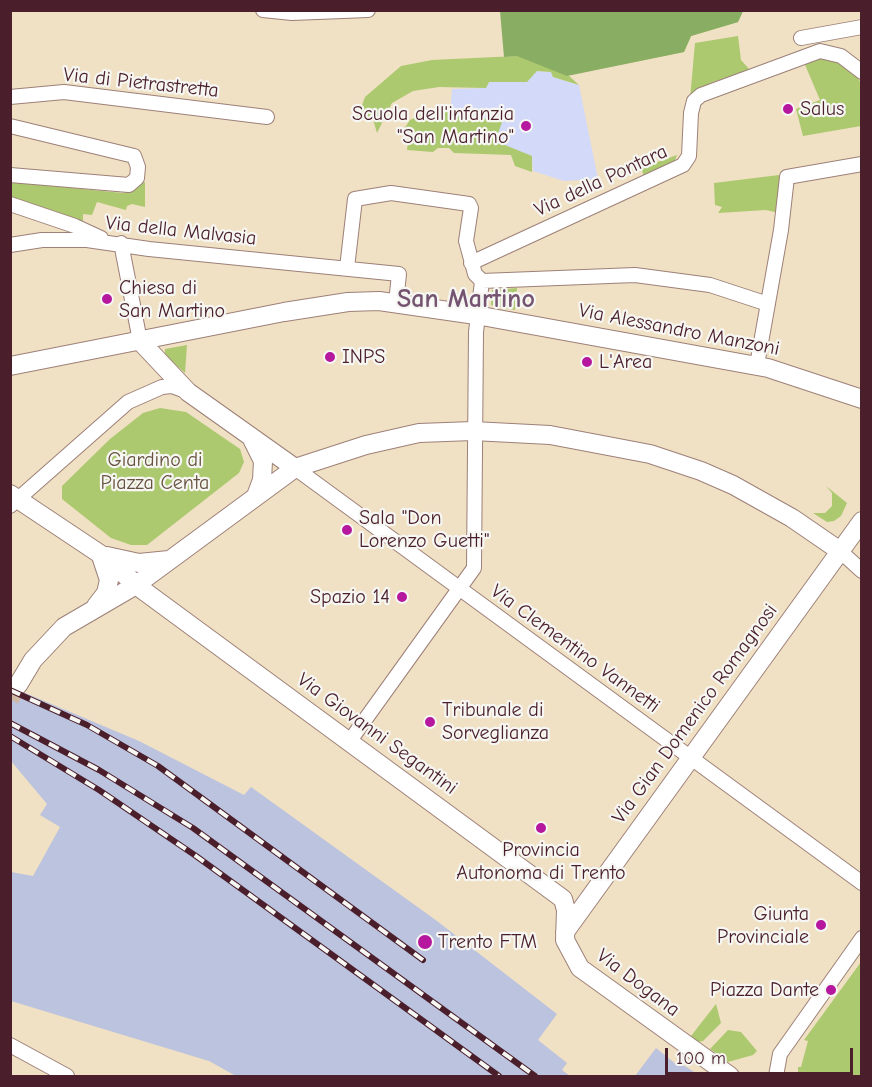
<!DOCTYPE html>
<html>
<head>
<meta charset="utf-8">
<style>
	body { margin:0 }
	#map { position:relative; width:872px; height:1087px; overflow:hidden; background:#f0e0c4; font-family:"Comic Neue",sans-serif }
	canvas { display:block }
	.frame { position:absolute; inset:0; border:12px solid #4a1f2b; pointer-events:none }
	.scale { position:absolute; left:665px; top:1048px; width:188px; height:27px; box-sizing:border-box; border:3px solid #4a1f2b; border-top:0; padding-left:8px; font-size:18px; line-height:21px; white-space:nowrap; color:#4a1f2b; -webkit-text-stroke:4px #f6f6f2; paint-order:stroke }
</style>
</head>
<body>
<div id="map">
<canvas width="872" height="1087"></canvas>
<div class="frame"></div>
<div class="scale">100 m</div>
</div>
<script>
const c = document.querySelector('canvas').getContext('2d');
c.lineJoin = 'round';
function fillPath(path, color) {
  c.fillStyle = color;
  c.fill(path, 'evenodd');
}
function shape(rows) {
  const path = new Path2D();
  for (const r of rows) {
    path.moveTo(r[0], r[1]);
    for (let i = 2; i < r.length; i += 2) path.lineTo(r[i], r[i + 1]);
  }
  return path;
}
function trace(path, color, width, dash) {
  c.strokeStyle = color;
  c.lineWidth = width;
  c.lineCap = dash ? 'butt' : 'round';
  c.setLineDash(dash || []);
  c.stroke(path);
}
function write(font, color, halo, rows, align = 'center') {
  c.font = font + ' "Comic Neue",sans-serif';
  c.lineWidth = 4.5;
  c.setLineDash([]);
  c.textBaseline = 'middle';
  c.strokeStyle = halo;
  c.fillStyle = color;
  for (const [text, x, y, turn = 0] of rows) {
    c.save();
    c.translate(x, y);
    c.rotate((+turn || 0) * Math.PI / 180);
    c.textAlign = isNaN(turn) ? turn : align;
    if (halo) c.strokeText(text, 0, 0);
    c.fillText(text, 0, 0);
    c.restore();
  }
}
fillPath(shape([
	[536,71,551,72,553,77,579,85,598,179,564,181,533,171,532,156,505,147,450,116,452,89,486,88,489,82,526,81]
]), '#d2d9f9');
fillPath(shape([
	[11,687,139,741,244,795,251,787,437,921,557,1014,538,1040,567,1063,562,1070,570,1076,236,1076,209,1061,11,1001,11,872,33,876,60,827,40,815,47,804,11,761],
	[656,1048,677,1065,685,1066,700,1076,635,1076]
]), '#bcc3de');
fillPath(shape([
	[743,11,738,22,691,36,684,52,568,75,579,85,553,77,551,72,537,71,527,82,489,82,486,88,439,87,413,91,392,103,377,133,373,119,357,118,365,97,401,66,432,60,517,56],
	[738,36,741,60,750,70,713,82,700,89,690,99,695,43],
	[824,56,853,68,861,84,861,126,803,136,796,109,820,100,803,60],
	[429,111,450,111,451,116,503,120,495,141,532,156,532,172,515,166,511,155,454,153,449,148,438,148,433,152,407,150,408,142,412,138,404,129,410,120],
	[677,155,672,168,645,179,641,168],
	[779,175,779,213,766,210,718,213,722,207,715,205,714,183],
	[10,182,123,193,145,182,145,207,132,204,127,206,126,210,97,202,92,215,83,214,83,225,11,199],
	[517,288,515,310,491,305,492,290],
	[187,345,185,373,165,355,165,349],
	[160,408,186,412,240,449,244,462,239,473,147,545,131,545,111,538,62,499,62,486,110,439,143,413],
	[826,486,847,503,841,516,834,521,827,522,813,513,825,513,832,506,832,493],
	[861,962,861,1076,798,1076,798,1067,801,1067,808,1041,804,1040],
	[716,1004,721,1023,703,1041,698,1042,691,1036],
	[728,1030,741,1032,757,1051,753,1055,728,1062,710,1049]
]), '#acc96f');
fillPath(shape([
	[500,11,500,10,743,11,738,22,691,36,684,52,567,76,517,56,504,57]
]), '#89ad62');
trace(shape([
	[10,699,18,685]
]), '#cfb9a5', 18, [18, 9]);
const minor = shape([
	[263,10,292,13,368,10],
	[801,38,862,27],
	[10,97,64,92,267,117],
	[10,126,134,156,138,167,137,178,129,185,10,175],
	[10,204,75,226,101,238],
	[121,243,140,341],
	[10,245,42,240,87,240,149,249,399,274,396,303],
	[471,263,683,165,689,156,691,113,694,101,701,95,820,51,841,56,862,72],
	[347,268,355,199,391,193,469,204,471,208,466,241,475,274,482,281,635,275,710,285,768,304],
	[757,365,781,230,787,177,862,164],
	[295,468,862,883],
	[10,506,128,402,162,387,172,386,188,392],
	[840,551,862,571],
	[349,742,474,568,476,332,482,281],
	[10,1045,67,1076],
	[776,1076,780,1054,862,938]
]);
const major = shape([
	[140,341,188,392,295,468],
	[10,366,284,312,348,302,379,301,476,315,768,368,862,399],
	[252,439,263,461,262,480,256,496],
	[10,494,100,554,144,591,563,899,566,910,565,940,580,968,730,1076],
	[107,556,139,563,169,560],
	[96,606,106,593,109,580,101,556],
	[18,685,33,660,64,627,136,585,295,468,366,445,419,433,473,431,550,435,650,454,701,471,733,485,792,518,840,551],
	[565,932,862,521]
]);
trace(minor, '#9d8078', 16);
trace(major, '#9d8078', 20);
trace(minor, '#fff', 14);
trace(major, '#fff', 18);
const rail = shape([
	[10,690,87,725,158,766,423,960],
	[10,723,99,770,193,828,535,1076],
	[10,736,99,790,196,856,499,1076]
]);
trace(rail, '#4a1f2b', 6);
trace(rail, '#f6f6f2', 4, [11]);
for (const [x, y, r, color] of [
	[788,109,6,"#b5179e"],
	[526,126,6,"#b5179e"],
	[107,299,6,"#b5179e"],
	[330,357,6,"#b5179e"],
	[587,362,6,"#b5179e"],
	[347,530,6,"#b5179e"],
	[402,597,6,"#b5179e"],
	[430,722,6,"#b5179e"],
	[541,828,6,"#b5179e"],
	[821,925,6,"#b5179e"],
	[425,942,8,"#b5179e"],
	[831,990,6,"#b5179e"]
]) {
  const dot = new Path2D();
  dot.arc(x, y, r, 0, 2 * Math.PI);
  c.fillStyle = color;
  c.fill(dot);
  trace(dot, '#f6f6f2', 2);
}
write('20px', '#4a1f2b', '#f6f6f2', [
	["Via di Pietrastretta",141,83,6],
	["Via della Pontara",601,181,-25],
	["Via della Malvasia",181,231,6],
	["Via Alessandro Manzoni",679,330,11],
	["Via Clementino Vannetti",575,649,36],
	["Via Gian Domenico Romagnosi",695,714,-54],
	["Via Giovanni Segantini",377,734,36],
	["Via Dogana",638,983,37]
]);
write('20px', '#4a1f2b', '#f6f6f2', [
	["Salus",800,109],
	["Scuola dell'infanzia",514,114,"right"],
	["\"San Martino\"",514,137,"right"],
	["Chiesa di",119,288],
	["San Martino",119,311],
	["INPS",342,357],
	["L'Area",599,362],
	["Sala \"Don",359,518],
	["Lorenzo Guetti\"",359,541],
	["Spazio 14",390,597,"right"],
	["Tribunale di",442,710],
	["Sorveglianza",442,733],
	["Provincia",541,850,"center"],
	["Autonoma di Trento",541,873,"center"],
	["Giunta",809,914,"right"],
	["Provinciale",809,937,"right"],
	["Trento FTM",438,942],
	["Piazza Dante",819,990,"right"]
], 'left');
write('20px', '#67523f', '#f6f6f2', [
	["Giardino di",155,460],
	["Piazza Centa",155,483]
]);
write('bold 26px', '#745470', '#f6f6f2', [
	["San Martino",466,300]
]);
</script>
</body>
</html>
